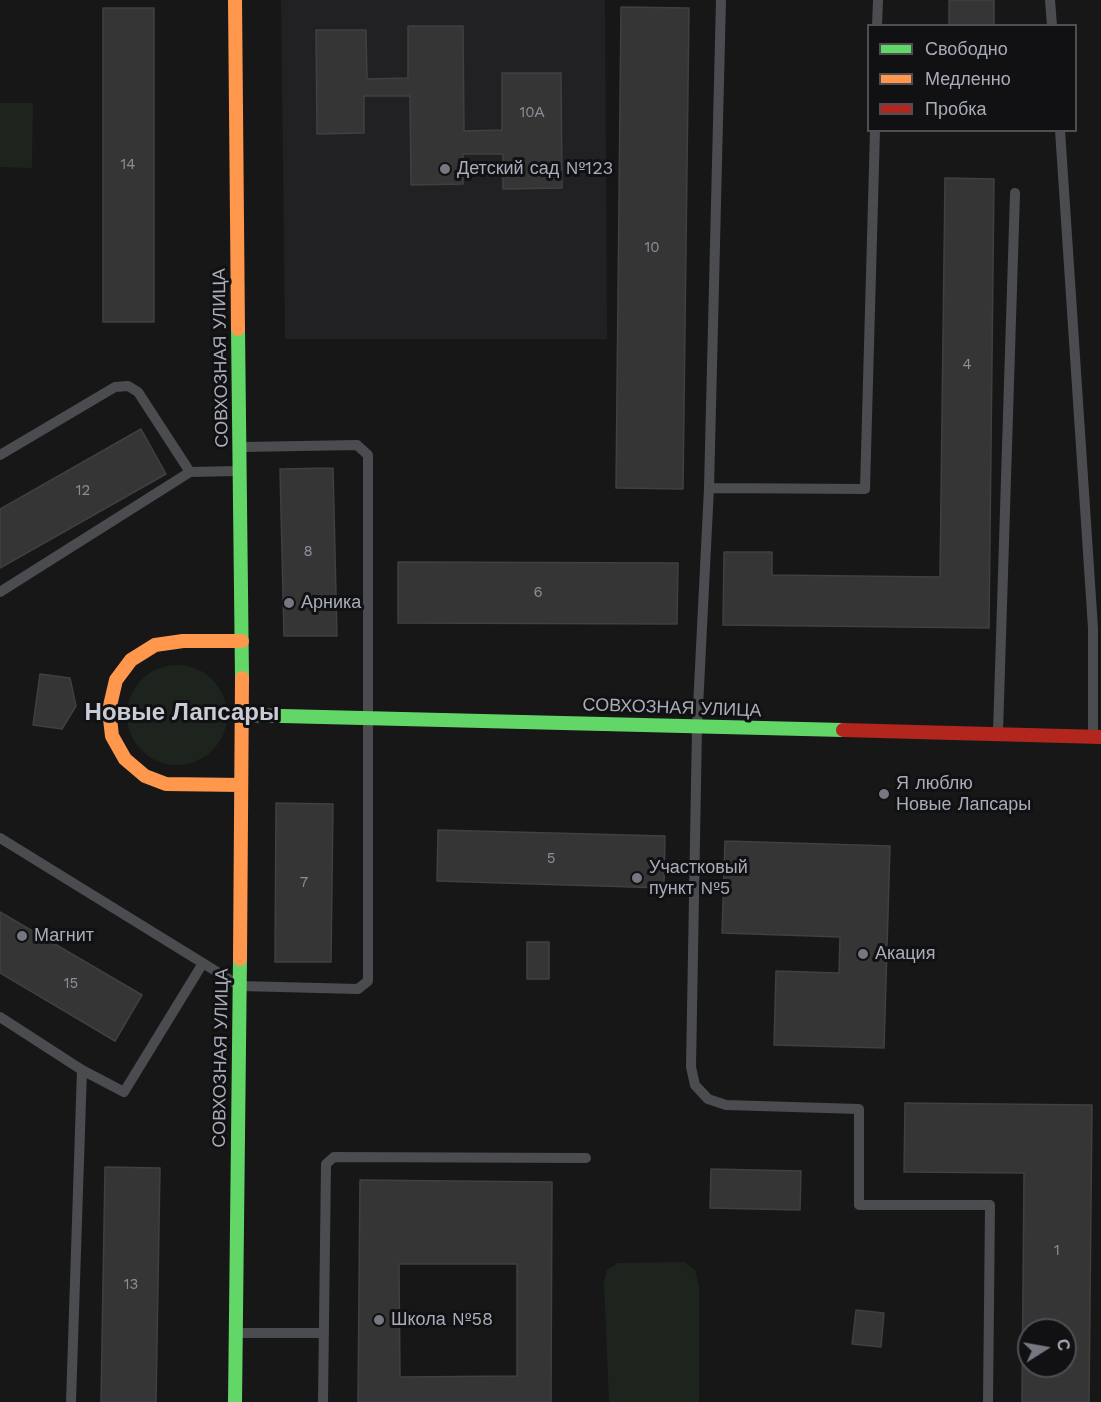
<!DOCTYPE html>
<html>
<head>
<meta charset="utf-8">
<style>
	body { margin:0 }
	#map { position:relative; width:1101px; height:1402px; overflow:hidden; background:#171717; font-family:"Work Sans",sans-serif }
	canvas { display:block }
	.legend { position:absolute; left:867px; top:24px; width:210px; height:108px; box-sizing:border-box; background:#111113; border:2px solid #4d4f55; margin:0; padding:8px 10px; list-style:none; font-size:18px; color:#a8adb8 }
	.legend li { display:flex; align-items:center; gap:12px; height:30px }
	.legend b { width:30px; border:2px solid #4d4f55 }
	.north { position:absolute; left:1017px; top:1318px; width:60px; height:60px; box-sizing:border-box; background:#111113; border:2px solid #4d4f55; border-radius:50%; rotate:79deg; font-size:16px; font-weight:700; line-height:24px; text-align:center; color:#a8adb8 }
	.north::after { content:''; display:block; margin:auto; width:21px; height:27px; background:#757880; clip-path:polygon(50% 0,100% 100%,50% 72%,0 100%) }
</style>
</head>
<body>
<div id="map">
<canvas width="1101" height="1402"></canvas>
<ul class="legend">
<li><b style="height:8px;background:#63d668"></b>Свободно</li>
<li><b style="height:8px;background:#ff974d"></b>Медленно</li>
<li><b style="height:8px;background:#b3261e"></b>Пробка</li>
</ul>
<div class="north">С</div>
</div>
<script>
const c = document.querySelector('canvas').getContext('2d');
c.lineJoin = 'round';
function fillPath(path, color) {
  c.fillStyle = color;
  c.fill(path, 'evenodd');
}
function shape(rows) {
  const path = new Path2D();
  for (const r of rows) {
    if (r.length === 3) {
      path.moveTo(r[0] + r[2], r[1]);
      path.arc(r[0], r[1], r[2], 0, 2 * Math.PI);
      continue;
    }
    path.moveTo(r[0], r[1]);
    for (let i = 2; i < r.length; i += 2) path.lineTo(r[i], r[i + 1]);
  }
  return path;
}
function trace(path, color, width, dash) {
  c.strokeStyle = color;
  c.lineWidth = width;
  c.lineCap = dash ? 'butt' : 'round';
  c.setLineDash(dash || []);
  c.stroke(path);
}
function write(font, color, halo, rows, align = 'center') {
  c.font = font + ' "Work Sans",sans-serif';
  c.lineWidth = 6;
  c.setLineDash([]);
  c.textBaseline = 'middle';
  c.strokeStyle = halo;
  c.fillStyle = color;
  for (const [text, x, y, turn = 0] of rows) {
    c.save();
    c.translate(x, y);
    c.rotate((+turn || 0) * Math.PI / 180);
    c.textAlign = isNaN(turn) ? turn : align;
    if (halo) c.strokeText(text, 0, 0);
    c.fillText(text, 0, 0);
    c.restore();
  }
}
fillPath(shape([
	[281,0,605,0,607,339,285,339]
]), '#212123');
fillPath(shape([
	[0,103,33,103,32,168,0,167],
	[177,715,50],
	[684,1262,695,1270,699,1285,699,1402,609,1402,604,1282,607,1270,618,1263]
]), '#1d241e');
const building = shape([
	[949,0,994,0,994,26,949,26,949,0],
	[621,7,689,8,683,489,616,488,621,7],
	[103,8,154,8,154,322,103,322,103,8],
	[408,26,463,26,464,131,502,130,502,73,561,73,562,188,503,189,503,154,463,154,463,184,411,185,410,96,364,96,364,133,317,134,316,30,366,30,367,79,408,78,408,26],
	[945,178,994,179,989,628,723,625,724,552,772,552,772,575,940,577,945,178],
	[141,429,166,474,0,568,0,509,141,429],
	[333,468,337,636,284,636,280,469,333,468],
	[398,562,678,563,677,624,398,623,398,562],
	[40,674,70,678,76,706,62,729,33,725,40,674],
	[276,803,333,804,331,962,275,962,276,803],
	[438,830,665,836,664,888,437,881,438,830],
	[725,841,890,846,884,1048,774,1045,776,971,839,973,840,937,722,933,725,841],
	[0,912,142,995,115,1041,0,973,0,912],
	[527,942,549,942,549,979,527,979,527,942],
	[905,1103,1092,1105,1089,1402,1022,1402,1024,1173,904,1172,905,1103],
	[1029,1330,1065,1330,1065,1366,1029,1366,1029,1330],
	[105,1167,160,1168,156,1402,101,1402,105,1167],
	[711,1169,801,1171,800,1210,710,1208,711,1169],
	[360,1180,552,1182,551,1402,358,1402,360,1180],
	[399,1264,517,1264,517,1376,400,1377,399,1264],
	[856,1310,884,1313,881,1347,852,1344,856,1310]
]);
fillPath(building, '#353536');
trace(building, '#3f4043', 1.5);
trace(shape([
	[721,0,709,488,697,727,691,1067,695,1085,708,1099,726,1105,859,1109,859,1205,990,1205,988,1402],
	[1050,0,1052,26],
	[877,26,878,0],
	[1060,130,1093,628,1093,734],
	[0,455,115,387,128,386,138,392,190,472],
	[709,488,865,489,875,130],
	[0,592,190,472,237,471],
	[998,732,1015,193],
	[0,838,240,986,358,989,368,981,368,455,357,445,243,447],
	[0,1017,82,1070,71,1402],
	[82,1070,124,1092,203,963],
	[238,1333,324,1333],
	[323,1402,326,1164,334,1157,586,1158]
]), '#4b4c50', 10);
trace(shape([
	[238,329,242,678],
	[242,715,843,730],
	[235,1402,240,959]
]), '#63d668', 14);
trace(shape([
	[235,0,238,329],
	[241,785,166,784,145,776,125,759,112,736,109,710,116,680,131,660,155,645,183,641,242,641],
	[240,959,242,678]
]), '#ff974d', 14);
trace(shape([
	[843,730,1101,737]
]), '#b3261e', 14);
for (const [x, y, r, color] of [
	[445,169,6,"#757880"],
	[289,603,6,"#757880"],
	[884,794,6,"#757880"],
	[637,878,6,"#757880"],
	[22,936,6,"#757880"],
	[863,954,6,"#757880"],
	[379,1320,6,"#757880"]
]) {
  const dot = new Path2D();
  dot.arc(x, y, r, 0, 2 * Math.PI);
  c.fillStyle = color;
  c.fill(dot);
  trace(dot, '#111113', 2);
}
write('15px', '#8b8f98', null, [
	["10А",532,113],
	["14",128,165],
	["10",652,248],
	["4",967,365],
	["12",83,491],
	["8",308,552],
	["6",538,593],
	["5",551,859],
	["7",304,883],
	["15",71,984],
	["1",1057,1251],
	["13",131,1285]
]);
write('18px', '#a8adb8', '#111113', [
	["Детский сад №123",457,169],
	["Арника",301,603],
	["Я люблю",896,784],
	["Новые Лапсары",896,805],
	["Участковый",649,868],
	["пункт №5",649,889],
	["Магнит",34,936],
	["Акация",875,954],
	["Школа №58",391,1320]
], 'left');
write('18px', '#a8adb8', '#111113', [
	["СОВХОЗНАЯ УЛИЦА",221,358,-91],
	["СОВХОЗНАЯ УЛИЦА",672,708,2],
	["СОВХОЗНАЯ УЛИЦА",221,1058,-89]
]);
write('bold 24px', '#c9ccd4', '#111113', [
	["Новые Лапсары",182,713]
]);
</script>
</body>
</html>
